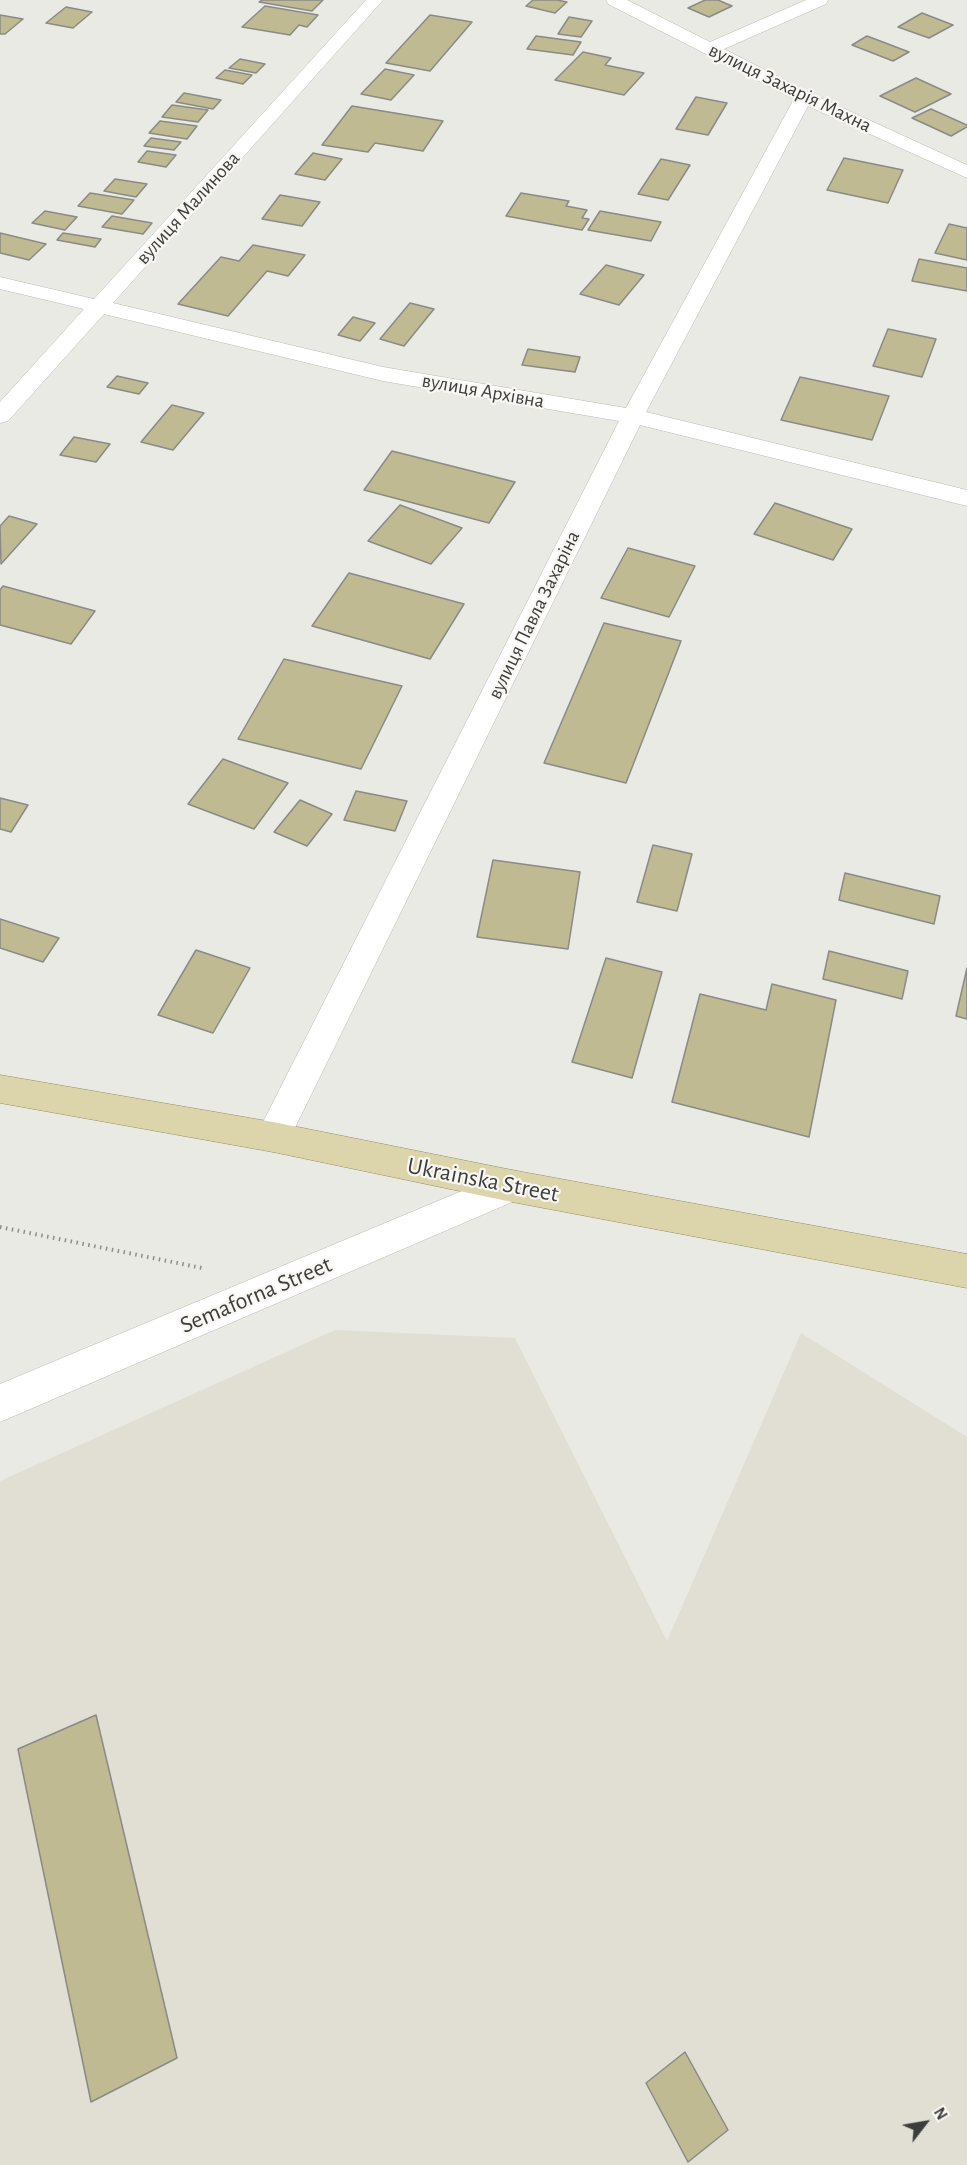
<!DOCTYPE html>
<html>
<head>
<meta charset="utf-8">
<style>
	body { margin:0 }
	#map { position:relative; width:967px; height:2165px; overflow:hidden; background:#eaeae5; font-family:"Alegreya Sans",sans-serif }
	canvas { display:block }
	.north { position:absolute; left:895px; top:2093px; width:60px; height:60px; -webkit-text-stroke:4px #f8f7f3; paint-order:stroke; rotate:59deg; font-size:16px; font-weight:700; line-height:24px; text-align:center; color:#3d3d3b }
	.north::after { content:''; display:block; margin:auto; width:21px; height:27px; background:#3d3d3b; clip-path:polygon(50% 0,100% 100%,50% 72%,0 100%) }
</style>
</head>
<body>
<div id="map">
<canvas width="967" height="2165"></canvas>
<div class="north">N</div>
</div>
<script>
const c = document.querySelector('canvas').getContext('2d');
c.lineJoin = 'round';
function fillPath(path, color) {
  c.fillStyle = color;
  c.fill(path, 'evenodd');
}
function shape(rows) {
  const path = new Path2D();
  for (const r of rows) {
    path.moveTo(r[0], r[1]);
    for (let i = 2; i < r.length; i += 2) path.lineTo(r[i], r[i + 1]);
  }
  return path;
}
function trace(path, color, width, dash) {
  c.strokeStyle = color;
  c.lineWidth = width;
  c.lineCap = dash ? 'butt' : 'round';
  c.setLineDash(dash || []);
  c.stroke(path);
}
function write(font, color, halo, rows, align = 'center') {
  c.font = font + ' "Alegreya Sans",sans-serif';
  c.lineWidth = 4.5;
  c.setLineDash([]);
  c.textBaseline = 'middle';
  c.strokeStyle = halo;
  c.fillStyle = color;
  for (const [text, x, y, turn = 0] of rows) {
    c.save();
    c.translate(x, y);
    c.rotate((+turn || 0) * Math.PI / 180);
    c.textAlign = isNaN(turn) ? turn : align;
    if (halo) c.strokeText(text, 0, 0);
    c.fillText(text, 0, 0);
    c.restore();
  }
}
fillPath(shape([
	[335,1330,515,1338,667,1641,801,1333,967,1437,967,2165,0,2165,0,1481]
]), '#e1dfd3');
const building = shape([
	[262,0,323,0,312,11,259,2,262,0],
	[533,0,557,0,567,2,555,13,526,6,533,0],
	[705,0,718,0,732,6,709,17,688,8,705,0],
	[265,6,318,15,307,27,299,25,290,35,242,27,265,6],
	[66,7,92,12,73,28,46,23,66,7],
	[922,13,953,25,929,38,898,27,922,13],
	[0,15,23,19,5,34,0,34,0,15],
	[430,15,472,22,430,71,386,63,430,15],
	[569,17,592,21,581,37,558,34,569,17],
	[536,36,581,42,573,55,527,49,536,36],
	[867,36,909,52,893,61,852,45,867,36],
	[583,52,611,58,605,65,644,73,624,95,555,80,583,52],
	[240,59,265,64,256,73,229,68,240,59],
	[385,69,414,75,391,100,361,94,385,69],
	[225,70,252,75,243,84,216,78,225,70],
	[916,78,951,94,915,112,880,96,916,78],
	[184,93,221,100,213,109,176,102,184,93],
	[696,97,727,103,708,135,676,129,696,97],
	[172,105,208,110,198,122,162,117,172,105],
	[352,106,443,121,423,151,375,143,368,152,322,145,352,106],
	[931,109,967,125,967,127,951,136,912,118,931,109],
	[160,121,197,126,187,139,149,133,160,121],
	[151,138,181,142,174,150,144,146,151,138],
	[147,151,176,155,166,167,138,162,147,151],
	[313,153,342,159,325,180,295,174,313,153],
	[844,158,903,170,888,203,827,190,844,158],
	[661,159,690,165,668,200,638,194,661,159],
	[115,179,147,184,136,197,104,191,115,179],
	[90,193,134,200,122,214,78,206,90,193],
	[521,193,569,201,566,206,587,210,582,218,589,219,582,230,506,216,521,193],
	[280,195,320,202,302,226,262,219,280,195],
	[45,211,77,217,65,230,32,223,45,211],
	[600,211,661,222,651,241,588,230,600,211],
	[112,216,152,223,143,234,102,227,112,216],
	[949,224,967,228,967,260,935,253,949,224],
	[0,233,46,244,29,260,0,253,0,233],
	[63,233,101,239,95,247,57,240,63,233],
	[253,245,305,255,288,276,267,271,228,316,178,304,221,257,239,261,253,245],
	[919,259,967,268,967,291,912,281,919,259],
	[606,265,644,275,619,305,580,294,606,265],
	[410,303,434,309,404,346,380,339,410,303],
	[353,317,375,323,360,341,338,335,353,317],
	[888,329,936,339,922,377,873,366,888,329],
	[528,349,580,357,575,372,522,365,528,349],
	[117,376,148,383,139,394,107,387,117,376],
	[800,377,889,396,872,440,781,420,800,377],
	[172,405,204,413,173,450,141,442,172,405],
	[74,437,110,444,96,462,60,455,74,437],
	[392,451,515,482,489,523,364,490,392,451],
	[775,503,852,529,833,560,754,534,775,503],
	[400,505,462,528,431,564,368,541,400,505],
	[9,516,37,524,1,564,0,526,9,516],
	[628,548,695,566,669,617,601,598,628,548],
	[349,573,464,604,430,659,312,626,349,573],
	[3,586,95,611,71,644,0,625,0,590,3,586],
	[604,623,681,641,626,783,544,763,604,623],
	[284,659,402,686,361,769,238,739,284,659],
	[223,759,288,783,254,829,188,804,223,759],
	[356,791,407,801,395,831,344,820,356,791],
	[0,798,28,805,11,832,0,829,0,798],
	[300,800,332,814,307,846,274,832,300,800],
	[653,845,692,854,677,911,637,902,653,845],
	[493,860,580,872,568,949,477,937,493,860],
	[845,873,940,896,934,924,839,900,845,873],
	[0,919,59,938,43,962,0,948,0,919],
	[196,950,250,968,213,1033,158,1015,196,950],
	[829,951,908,971,902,999,823,979,829,951],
	[606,958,662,972,632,1078,572,1062,606,958],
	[967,968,967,1019,956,1016,967,968],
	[772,984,836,1000,809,1137,672,1102,700,994,766,1010,772,984],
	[96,1715,177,2058,91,2102,18,1749,96,1715],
	[685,2052,728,2130,688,2162,646,2083,685,2052]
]);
fillPath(building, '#c0ba93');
trace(building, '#8a8a86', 1.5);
const minor = shape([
	[366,0,383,0,113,303,383,367,626,408,794,99,608,4,606,0,627,0,710,42,806,0,828,0,826,4,724,49,810,93,967,165,967,178,808,106,646,412,967,490,967,506,640,425,285,1148,273,1152,261,1148,256,1137,261,1126,619,421,383,381,104,314,8,421,0,423,0,402,84,309,0,289,0,277,94,299,366,0],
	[512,1170,524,1175,529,1186,524,1197,0,1422,0,1384,512,1170]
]);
const major = shape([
	[0,1075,273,1122,512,1170,967,1254,967,1288,512,1202,273,1152,0,1103,0,1075]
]);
trace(minor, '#bab9b5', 1);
trace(major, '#958e5f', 1);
trace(shape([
	[0,1227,202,1268]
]), '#8d8d8a', 4, [1.5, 4.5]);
fillPath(minor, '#fff');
fillPath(major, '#dcd5ab');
write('20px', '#3d3d3b', '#f8f7f3', [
	["вулиця Захарія Махна",790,88,26],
	["вулиця Малинова",188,208,-48],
	["вулиця Архівна",483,391,10],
	["вулиця Павла Захаріна",534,615,-64]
]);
write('24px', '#3d3d3b', '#f8f7f3', [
	["Ukrainska Street",483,1180,11],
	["Semaforna Street",256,1295,-23]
]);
</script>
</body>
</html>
